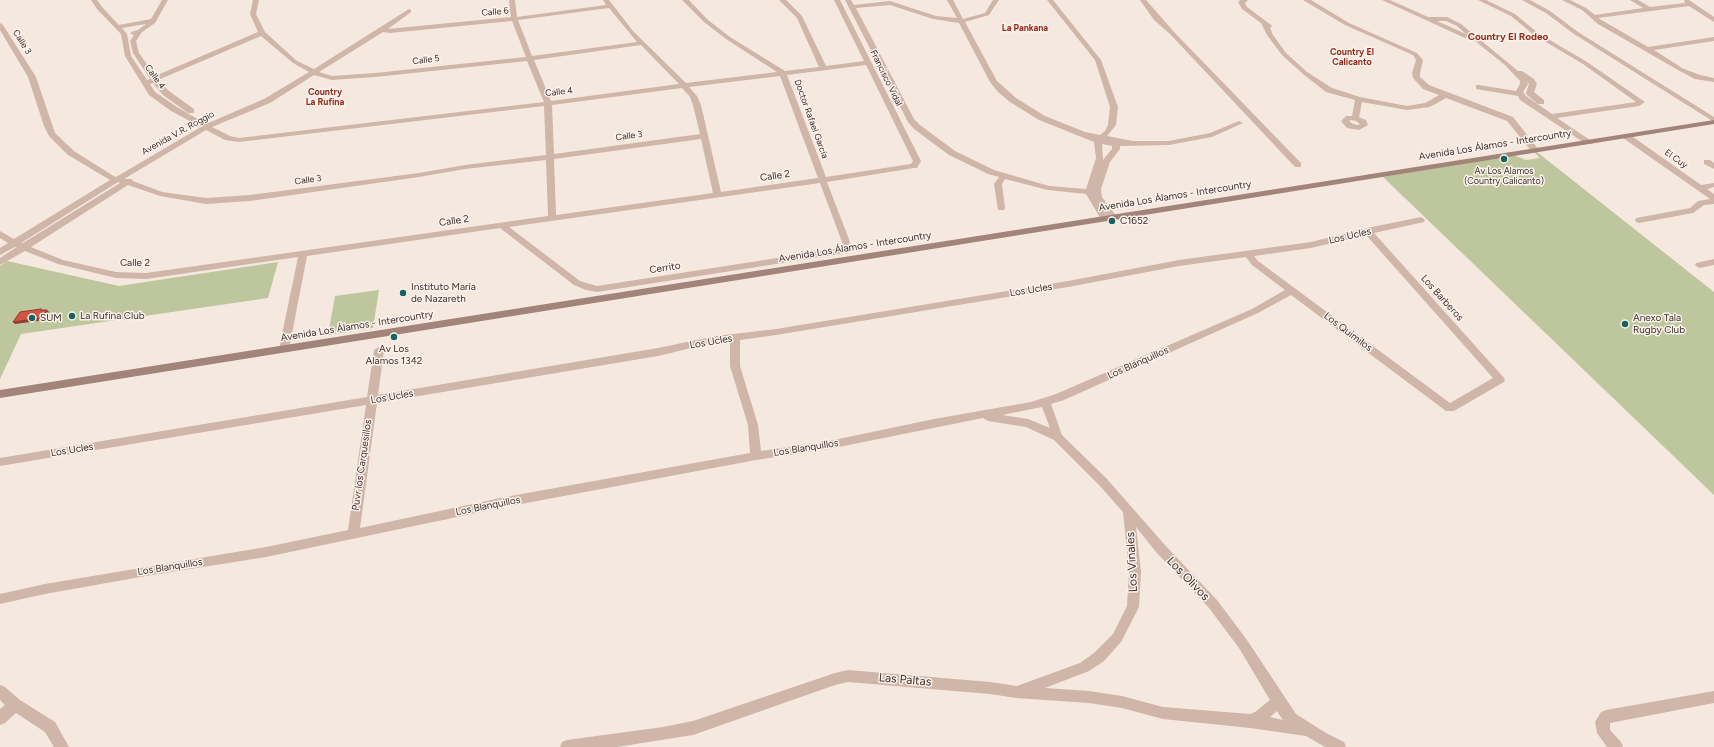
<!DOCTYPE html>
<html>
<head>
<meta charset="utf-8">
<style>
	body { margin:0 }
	canvas { display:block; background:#f5e8df }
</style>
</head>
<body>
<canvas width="1714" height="747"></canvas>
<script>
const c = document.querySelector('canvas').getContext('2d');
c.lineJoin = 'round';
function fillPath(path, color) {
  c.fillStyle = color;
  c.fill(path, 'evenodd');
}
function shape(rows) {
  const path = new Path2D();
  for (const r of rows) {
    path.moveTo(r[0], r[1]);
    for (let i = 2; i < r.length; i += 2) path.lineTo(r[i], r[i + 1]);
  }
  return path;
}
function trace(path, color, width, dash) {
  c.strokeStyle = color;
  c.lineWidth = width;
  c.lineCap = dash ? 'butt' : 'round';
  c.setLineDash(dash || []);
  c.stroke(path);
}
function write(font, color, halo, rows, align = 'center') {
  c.font = font + ' Figtree,sans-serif';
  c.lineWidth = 3;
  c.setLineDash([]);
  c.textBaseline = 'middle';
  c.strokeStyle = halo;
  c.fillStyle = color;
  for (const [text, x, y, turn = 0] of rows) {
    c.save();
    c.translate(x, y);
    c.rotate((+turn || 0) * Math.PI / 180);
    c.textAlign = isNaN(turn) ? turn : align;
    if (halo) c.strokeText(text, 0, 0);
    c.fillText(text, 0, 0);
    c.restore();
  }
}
fillPath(shape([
	[1534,152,1537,152,1714,292,1714,495,1383,177,1513,155,1526,160,1540,158],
	[7,261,119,286,278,262,268,298,21,334,0,379,0,266],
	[379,290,373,328,328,335,335,296]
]), '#bdc69d');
fillPath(shape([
	[91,0,97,0,102,7,119,25,151,19,162,0,168,0,155,23,142,32,136,41,139,53,155,76,258,32,250,14,253,0,259,0,256,14,265,32,297,61,314,69,409,9,411,10,411,12,388,29,511,17,509,0,515,0,517,17,606,5,603,0,609,0,633,31,686,83,777,72,726,39,704,22,682,0,689,0,708,20,730,37,785,71,819,67,797,18,779,0,786,0,802,16,826,66,864,61,834,0,840,0,921,161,917,168,914,168,827,182,850,242,848,250,840,254,597,292,586,290,574,285,500,228,307,256,289,349,284,352,279,349,298,257,146,279,116,278,58,264,25,251,0,265,0,258,17,247,15,247,0,255,0,248,8,243,0,238,0,231,14,239,110,180,68,155,49,136,44,126,28,77,0,30,0,23,3,25,36,77,55,133,74,151,112,175,116,177,201,127,171,111,149,95,125,56,121,34,97,9,91,0],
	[609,8,637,42,532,56,518,20,609,8],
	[512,21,526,57,375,73,332,76,319,72,383,32,390,33,512,21],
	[146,24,138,30,131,32,131,34,134,35,130,41,133,53,150,79,147,80,131,56,127,34,122,28,146,24],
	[261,36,293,63,309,72,264,99,206,124,177,107,155,92,150,84,153,83,163,95,188,113,194,113,194,109,169,91,158,80,261,36],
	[641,45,679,84,551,101,534,60,641,45],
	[527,61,544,102,239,138,230,136,212,127,270,103,314,75,332,80,375,77,527,61],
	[866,65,913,161,911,164,826,177,787,75,866,65],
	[780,76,818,178,721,192,701,105,697,96,689,87,780,76],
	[682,88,690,97,693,105,700,134,554,154,552,105,682,88],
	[544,106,546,155,465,165,419,173,250,195,206,198,162,192,133,181,132,179,124,179,206,130,225,140,239,142,544,106],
	[701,139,713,193,556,215,554,159,701,139],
	[546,160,548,216,146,273,116,272,63,260,31,247,128,185,160,196,206,204,250,201,419,177,465,169,546,160],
	[118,182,120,183,23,243,21,243,118,182],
	[820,183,842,242,841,247,835,249,597,286,580,281,509,227,820,183],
	[845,0,851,0,854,5,890,1,936,16,957,18,947,0,953,0,963,19,985,13,993,0,999,0,989,15,965,22,997,81,1016,98,1045,116,1085,132,1100,135,1105,131,1108,125,1110,107,1095,60,1047,0,1053,0,1101,60,1118,107,1116,125,1107,136,1133,141,1169,141,1210,133,1239,121,1243,123,1212,137,1169,145,1120,146,1120,149,1110,162,1101,189,1102,197,1117,217,1116,219,1110,219,1104,211,1109,219,1108,221,1102,221,1086,194,1048,190,1005,179,1002,184,1005,208,1004,210,998,210,994,184,999,177,988,174,949,155,914,129,908,122,845,0],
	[890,5,933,19,959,23,990,82,998,92,1010,102,1039,120,1094,142,1096,158,1086,189,1049,186,994,170,955,151,920,125,914,119,856,8,890,5],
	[1102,144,1112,146,1112,149,1103,160,1102,144],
	[1140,0,1146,0,1175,33,1301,163,1301,167,1295,167,1171,35,1154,20,1140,0],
	[1248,0,1245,3,1247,7,1271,25,1272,26,1270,28,1273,35,1286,53,1307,72,1332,88,1360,97,1407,106,1425,103,1439,95,1423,89,1413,78,1412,73,1416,60,1413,55,1345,25,1303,0,1311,0,1349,23,1417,53,1423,60,1420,73,1420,77,1429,85,1513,117,1539,150,1535,152,1532,152,1507,121,1446,98,1430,107,1407,110,1362,102,1359,117,1366,120,1368,125,1359,130,1347,128,1341,121,1346,116,1352,116,1355,100,1326,92,1303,74,1282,55,1267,35,1261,23,1242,9,1238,2,1240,0,1248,0],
	[1351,120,1356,121,1360,124,1358,125,1353,124,1349,121,1351,120],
	[1382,0,1390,0,1428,17,1447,17,1461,24,1518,71,1522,71,1534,79,1537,84,1534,92,1544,100,1544,104,1538,104,1527,95,1526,93,1529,84,1527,81,1528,84,1523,92,1526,96,1552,114,1636,102,1583,64,1534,35,1511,16,1478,0,1486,0,1515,14,1538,33,1587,62,1645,102,1639,106,1557,118,1593,142,1592,144,1586,144,1520,100,1518,96,1476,89,1476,85,1479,85,1516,91,1520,84,1520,81,1505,65,1470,37,1465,38,1382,0],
	[1437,21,1446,21,1457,26,1466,34,1437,21],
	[1522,0,1530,0,1550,11,1578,32,1714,117,1714,122,1574,34,1546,13,1522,0],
	[1562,0,1570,0,1586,8,1595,15,1643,8,1630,0,1638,0,1650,7,1685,3,1684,0,1689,0,1714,17,1714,22,1689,6,1598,18,1648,47,1714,37,1714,41,1654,50,1682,68,1700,75,1714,78,1714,82,1695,79,1678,70,1598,24,1582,10,1562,0],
	[1623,134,1629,134,1701,185,1714,183,1714,187,1707,189,1714,194,1714,204,1704,205,1693,213,1639,223,1636,222,1635,220,1636,218,1690,208,1698,201,1710,199,1623,138,1623,134],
	[1704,160,1710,160,1714,163,1714,169,1704,164,1704,160],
	[1421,217,1425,220,1424,222,1374,233,1505,379,1504,382,1454,411,1446,411,1291,295,1258,313,1064,400,1051,404,1062,435,1107,479,1164,544,1217,600,1247,640,1296,714,1326,733,1344,742,1346,747,1325,747,1306,736,1250,728,1163,719,1122,708,1089,703,1016,698,990,694,848,682,835,685,693,735,617,747,560,747,562,742,567,740,663,727,693,721,835,673,848,670,990,682,1017,686,1080,663,1094,653,1113,634,1127,606,1129,571,1123,512,1099,485,1054,440,1026,427,988,421,983,418,829,449,756,460,505,507,266,557,146,576,45,594,0,604,0,594,45,584,266,547,348,530,366,405,0,466,0,458,367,397,374,350,379,347,384,350,378,395,658,348,716,336,776,329,1068,281,1179,260,1311,242,1367,228,1421,217],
	[1366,235,1493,378,1450,403,1258,261,1254,256,1311,248,1366,235],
	[1246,257,1252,265,1285,290,1252,309,1056,394,1031,402,934,419,829,441,761,451,758,425,740,366,740,340,776,335,1068,287,1179,266,1246,257],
	[730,341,730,366,748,425,750,453,505,497,360,528,377,403,658,356,716,342,730,341],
	[1042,407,1050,428,1028,419,1002,415,1042,407],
	[1136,527,1156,552,1209,608,1239,648,1270,700,1255,712,1250,714,1163,707,1122,696,1089,691,1045,688,1089,671,1104,661,1121,642,1139,607,1141,571,1136,527],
	[1277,711,1280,716,1283,720,1270,717,1277,711],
	[1714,259,1714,265,1699,268,1695,265,1696,263,1714,259],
	[0,685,5,687,20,700,55,722,69,747,54,747,45,732,16,713,5,723,0,725,0,709,5,705,0,700,0,685],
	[1714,691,1714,703,1610,723,1610,730,1621,742,1623,747,1607,747,1597,733,1595,722,1601,712,1606,710,1714,691]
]), '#cfb6a9');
fillPath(shape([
	[1714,120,1714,124,0,398,0,390,1714,120]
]), '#a3847a');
fillPath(shape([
	[47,310,49,312,45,320,15,324,13,322]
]), '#923b2e');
const building = shape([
	[41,309,40,310,47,310,42,318,13,322,20,312,41,309]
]);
fillPath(building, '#d15441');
trace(building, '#923b2e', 1);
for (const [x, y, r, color] of [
	[1504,159,4,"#1a625f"],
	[1112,221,4,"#1a625f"],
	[403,293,4,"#1a625f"],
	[72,316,4,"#1a625f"],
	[32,318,4,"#1a625f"],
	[1625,324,4,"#1a625f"],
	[394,337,4,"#1a625f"]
]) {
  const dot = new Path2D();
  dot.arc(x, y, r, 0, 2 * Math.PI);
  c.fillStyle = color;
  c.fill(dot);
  trace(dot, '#fcf3ec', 1.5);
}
write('9px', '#3c2d2a', '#fcf3ec', [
	["Calle 6",495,12,-5],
	["Calle 3",22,42,58],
	["Calle 5",426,60,-7],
	["Calle 4",155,77,54],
	["Francisco Vidal",886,78,64],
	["Calle 4",559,92,-6],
	["Doctor Rafael García",811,119,70],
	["Avenida V.R. Roggio",178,133,-29],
	["Calle 3",629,136,-8],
	["El Cuy",1676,159,35],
	["Calle 3",308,180,-8]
]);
write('bold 9px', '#93291a', '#fcf3ec', [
	["La Pankana",1025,28],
	["Country El",1352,52],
	["Calicanto",1352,62],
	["Country",325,92],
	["La Rufina",325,102]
]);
write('9px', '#3c2d2a', '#fcf3ec', [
	["Av Los Alamos",1504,171],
	["(Country Calicanto)",1504,181]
]);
write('bold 10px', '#93291a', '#fcf3ec', [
	["Country El Rodeo",1508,37]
]);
write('10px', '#3c2d2a', '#fcf3ec', [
	["Avenida Los Álamos - Intercountry",1495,145,-9],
	["Calle 2",775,176,-8],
	["Avenida Los Álamos - Intercountry",1175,196,-9],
	["Calle 2",454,221,-8],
	["Los Ucles",1350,236,-13],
	["Avenida Los Álamos - Intercountry",855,247,-9],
	["Calle 2",135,263],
	["Cerrito",665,268,-9],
	["Los Ucles",1031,290,-9],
	["Los Barberos",1442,298,48],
	["Avenida Los Álamos - Intercountry",357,326,-9],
	["Los Quimilos",1348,332,37],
	["Los Ucles",711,342,-10],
	["Los Blanquillos",1138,363,-24],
	["Los Ucles",392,397,-10],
	["Los Blanquillos",806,448,-9],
	["Los Ucles",72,450,-9],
	["Puvr los Carquesillos",362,465,-82],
	["Los Blanquillos",488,506,-11],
	["Los Blanquillos",170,567,-9]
]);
write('10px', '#3c2d2a', '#fcf3ec', [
	["C1652",1120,221],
	["Instituto María",411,287],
	["de Nazareth",411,299],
	["La Rufina Club",80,316],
	["SUM",40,318],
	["Anexo Tala",1633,318],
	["Rugby Club",1633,330],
	["Av Los",394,349,"center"],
	["Alamos 1342",394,361,"center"]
], 'left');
write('12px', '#3c2d2a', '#fcf3ec', [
	["Los Vinales",1132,562,-93],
	["Los Olivos",1188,579,46],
	["Las Paltas",905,680,5]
]);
</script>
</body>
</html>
